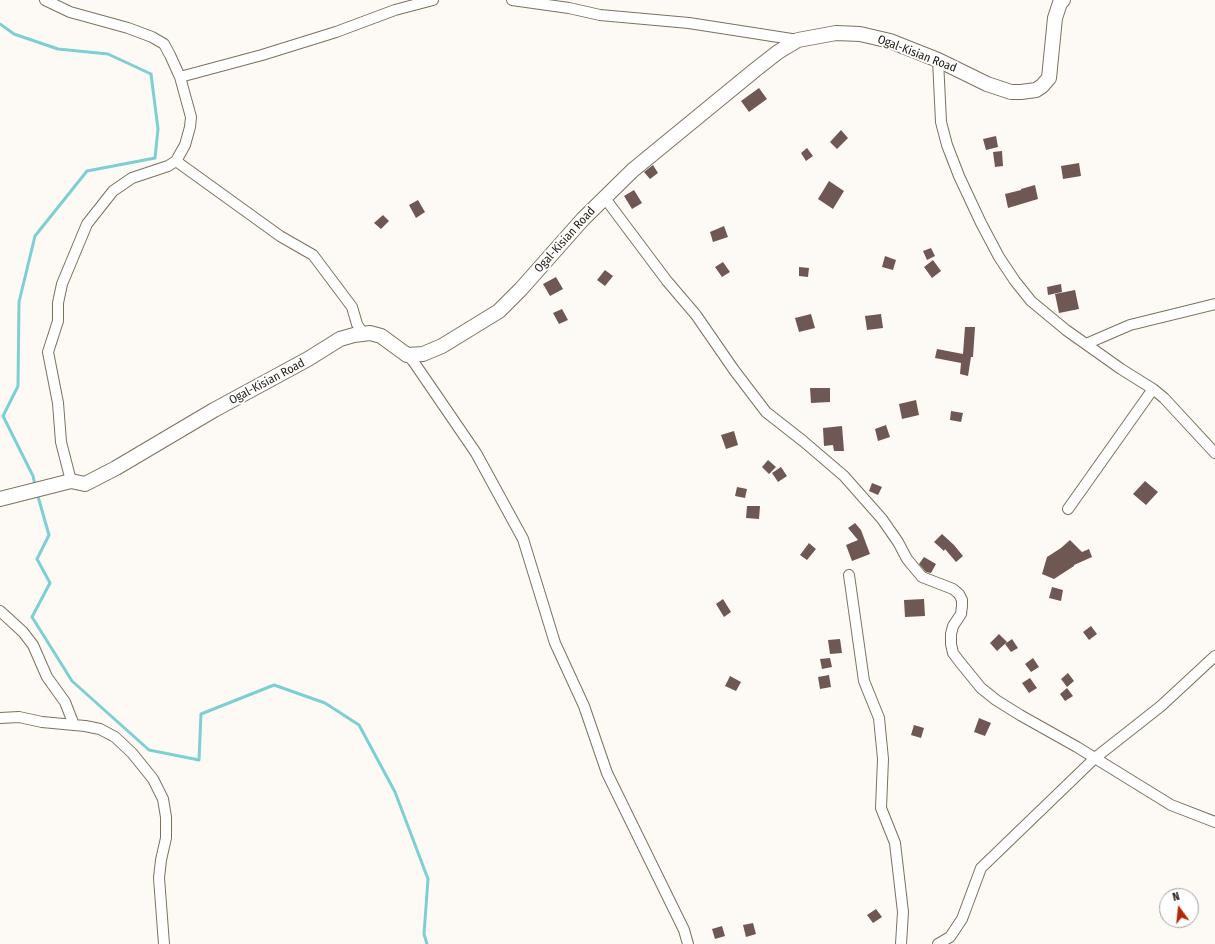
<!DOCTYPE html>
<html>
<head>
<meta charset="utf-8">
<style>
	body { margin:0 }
	#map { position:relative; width:1215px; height:944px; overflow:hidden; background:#fdfaf6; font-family:"Fira Sans Condensed",sans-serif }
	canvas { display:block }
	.north { position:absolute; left:1159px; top:888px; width:40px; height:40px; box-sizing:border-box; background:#fff; border:1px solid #a6a4a1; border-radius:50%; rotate:345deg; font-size:11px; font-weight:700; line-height:16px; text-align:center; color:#211c14 }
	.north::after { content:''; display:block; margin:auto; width:14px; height:18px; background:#b42905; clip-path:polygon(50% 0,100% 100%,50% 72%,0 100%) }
</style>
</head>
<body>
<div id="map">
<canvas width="1215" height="944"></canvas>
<div class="north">N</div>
</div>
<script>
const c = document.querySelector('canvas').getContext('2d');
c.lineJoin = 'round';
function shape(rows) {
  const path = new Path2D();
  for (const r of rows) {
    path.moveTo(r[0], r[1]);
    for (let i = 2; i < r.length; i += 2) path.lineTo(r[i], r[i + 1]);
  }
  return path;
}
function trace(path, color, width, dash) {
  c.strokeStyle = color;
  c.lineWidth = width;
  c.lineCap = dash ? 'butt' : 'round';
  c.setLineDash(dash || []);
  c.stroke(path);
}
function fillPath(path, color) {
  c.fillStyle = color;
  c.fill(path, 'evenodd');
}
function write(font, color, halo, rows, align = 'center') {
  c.font = font + ' "Fira Sans Condensed",sans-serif';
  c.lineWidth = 4;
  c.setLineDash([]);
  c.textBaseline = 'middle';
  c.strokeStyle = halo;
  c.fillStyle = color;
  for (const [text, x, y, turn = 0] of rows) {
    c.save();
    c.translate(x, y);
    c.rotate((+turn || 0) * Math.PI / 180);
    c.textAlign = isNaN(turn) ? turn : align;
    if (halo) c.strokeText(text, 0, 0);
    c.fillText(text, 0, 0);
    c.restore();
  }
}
trace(shape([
	[0,24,14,34,58,49,108,54,151,74,158,129,155,158,87,171,35,236,19,302,18,386,3,416,33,476,35,485],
	[37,493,49,535,37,559,50,583,32,617,72,681,149,750,199,760,201,714,274,685,325,703,359,725,395,792,428,879,424,934,427,944]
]), '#7dcfd4', 3);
fillPath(shape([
	[759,88,767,99,749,112,741,101],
	[841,130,848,138,837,149,830,142],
	[996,136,998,147,986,150,983,139],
	[807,148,813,156,806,161,801,153],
	[1002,151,1003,166,995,167,993,152],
	[1079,163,1081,176,1063,179,1061,166],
	[653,165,658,173,650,179,644,172],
	[829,181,844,191,833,209,818,199],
	[1035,185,1038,199,1008,208,1005,194,1021,190,1021,189],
	[634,190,642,203,632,209,624,196],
	[418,200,425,212,416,218,409,205],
	[383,215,389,221,381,229,374,223],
	[724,226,728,237,713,242,710,232],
	[931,248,935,256,927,260,923,251],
	[885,256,896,260,893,270,882,267],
	[933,260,941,271,932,278,924,267],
	[723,262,730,272,722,277,715,267],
	[799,267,809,268,808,277,799,276],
	[605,270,613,276,605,286,597,280],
	[556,277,563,289,550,296,543,284],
	[1061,284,1062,292,1048,295,1047,287],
	[1075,290,1079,309,1059,313,1055,294],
	[562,309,568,320,559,324,553,313],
	[811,314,815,328,799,332,795,318],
	[881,314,883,328,867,330,865,316],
	[965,327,975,327,973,357,971,357,968,376,960,374,961,363,935,358,937,349,963,354],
	[810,388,830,388,830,402,811,403],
	[916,400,919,415,902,419,899,404],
	[951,411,963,413,961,422,950,420],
	[886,425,890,437,878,441,875,429],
	[842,426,844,451,834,451,833,445,824,446,823,428],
	[734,431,738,445,726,449,721,435],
	[768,460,776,467,769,474,762,467],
	[781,467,787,476,778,482,772,473],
	[1145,481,1158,492,1146,505,1133,494],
	[872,483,882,487,878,495,869,491],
	[737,487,747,489,745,498,735,496],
	[747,506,760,506,759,519,746,518],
	[855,523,861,530,870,554,852,561,846,545,858,540,848,528],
	[942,534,954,545,963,556,956,562,945,549,944,551,934,542],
	[1070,540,1082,552,1089,549,1092,557,1074,565,1074,566,1054,579,1042,574,1047,557,1061,548],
	[809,543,816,549,807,560,800,555],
	[924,557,936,564,931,573,926,572,919,564],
	[1052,587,1063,590,1061,601,1049,598],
	[723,599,731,612,724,617,716,604],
	[924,599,925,616,905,617,904,600],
	[1091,626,1097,634,1089,640,1083,632],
	[999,634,1007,642,997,651,990,643],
	[840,639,842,653,830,654,828,640],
	[1012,639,1018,648,1011,652,1005,644],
	[830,658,832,667,822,669,820,659],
	[1033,658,1039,667,1031,672,1025,664],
	[1068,673,1074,681,1067,687,1061,679],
	[829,675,831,687,820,689,818,677],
	[730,676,741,682,736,691,725,686],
	[1030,678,1037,688,1029,693,1022,683],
	[1067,688,1073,696,1065,701,1060,694],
	[979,718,991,723,985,736,974,732],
	[914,725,924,728,921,738,911,735],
	[876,909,882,917,873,923,867,915],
	[753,923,756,934,746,937,743,925],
	[722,926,725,936,715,939,712,929]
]), '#6f5753');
const minor = shape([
	[45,0,70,12,128,28,152,37,164,44,170,55,180,77,191,117,190,127,185,145,176,161,168,166,132,178,113,191,87,224,62,284,58,303,58,321,48,352,58,403,61,442,71,481],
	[512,0,569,8,600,15,689,23,798,40],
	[938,60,941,122,947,145,959,176,981,223,999,257,1015,281,1031,301,1066,330,1121,369,1153,389,1164,398,1215,453],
	[180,77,262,55,336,32,395,10,433,0],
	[176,161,280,236,313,255,352,307,357,324,363,334],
	[604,197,667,281,696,315,734,370,766,412,803,441,844,476,882,519,898,542,907,559,922,577,953,589,959,594,962,600,962,606,961,614,953,626,951,634,951,644,953,653,959,661,981,688,996,700,1020,715,1077,747,1171,805,1215,822],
	[1086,344,1130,325,1215,304],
	[407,355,413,361,476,453,523,539,555,643,584,706,607,773,684,930,688,944],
	[1068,509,1153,389],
	[849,575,864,681,879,718,883,759,881,808,895,843,903,912,901,944],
	[0,611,23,632,33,645,47,677,65,702,74,725],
	[0,718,19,717,42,722,85,726,100,729,115,737,132,753,153,779,163,799,166,817,166,838,161,860,159,878,164,944],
	[938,944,950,937,962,919,981,868,1095,758,1161,706,1215,656]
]);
const secondary = shape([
	[0,499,71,481,85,484,116,468,214,410,308,359,340,339,354,335,370,333,381,336,407,355,423,354,442,346,499,311,521,289,583,219,633,170,755,70,778,52,798,40,836,33,860,34,890,41,938,60,987,84,1011,92,1021,92,1036,90,1042,86,1049,78,1055,18,1060,3,1063,0]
]);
trace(minor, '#7d715e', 12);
trace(secondary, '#7d715e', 16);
trace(minor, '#fff', 10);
trace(secondary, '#fff', 14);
write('12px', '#211c14', '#fff', [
	["Ogal-Kisian Road",917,54,21],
	["Ogal-Kisian Road",565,240,-48],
	["Ogal-Kisian Road",267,382,-28]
]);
</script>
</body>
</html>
